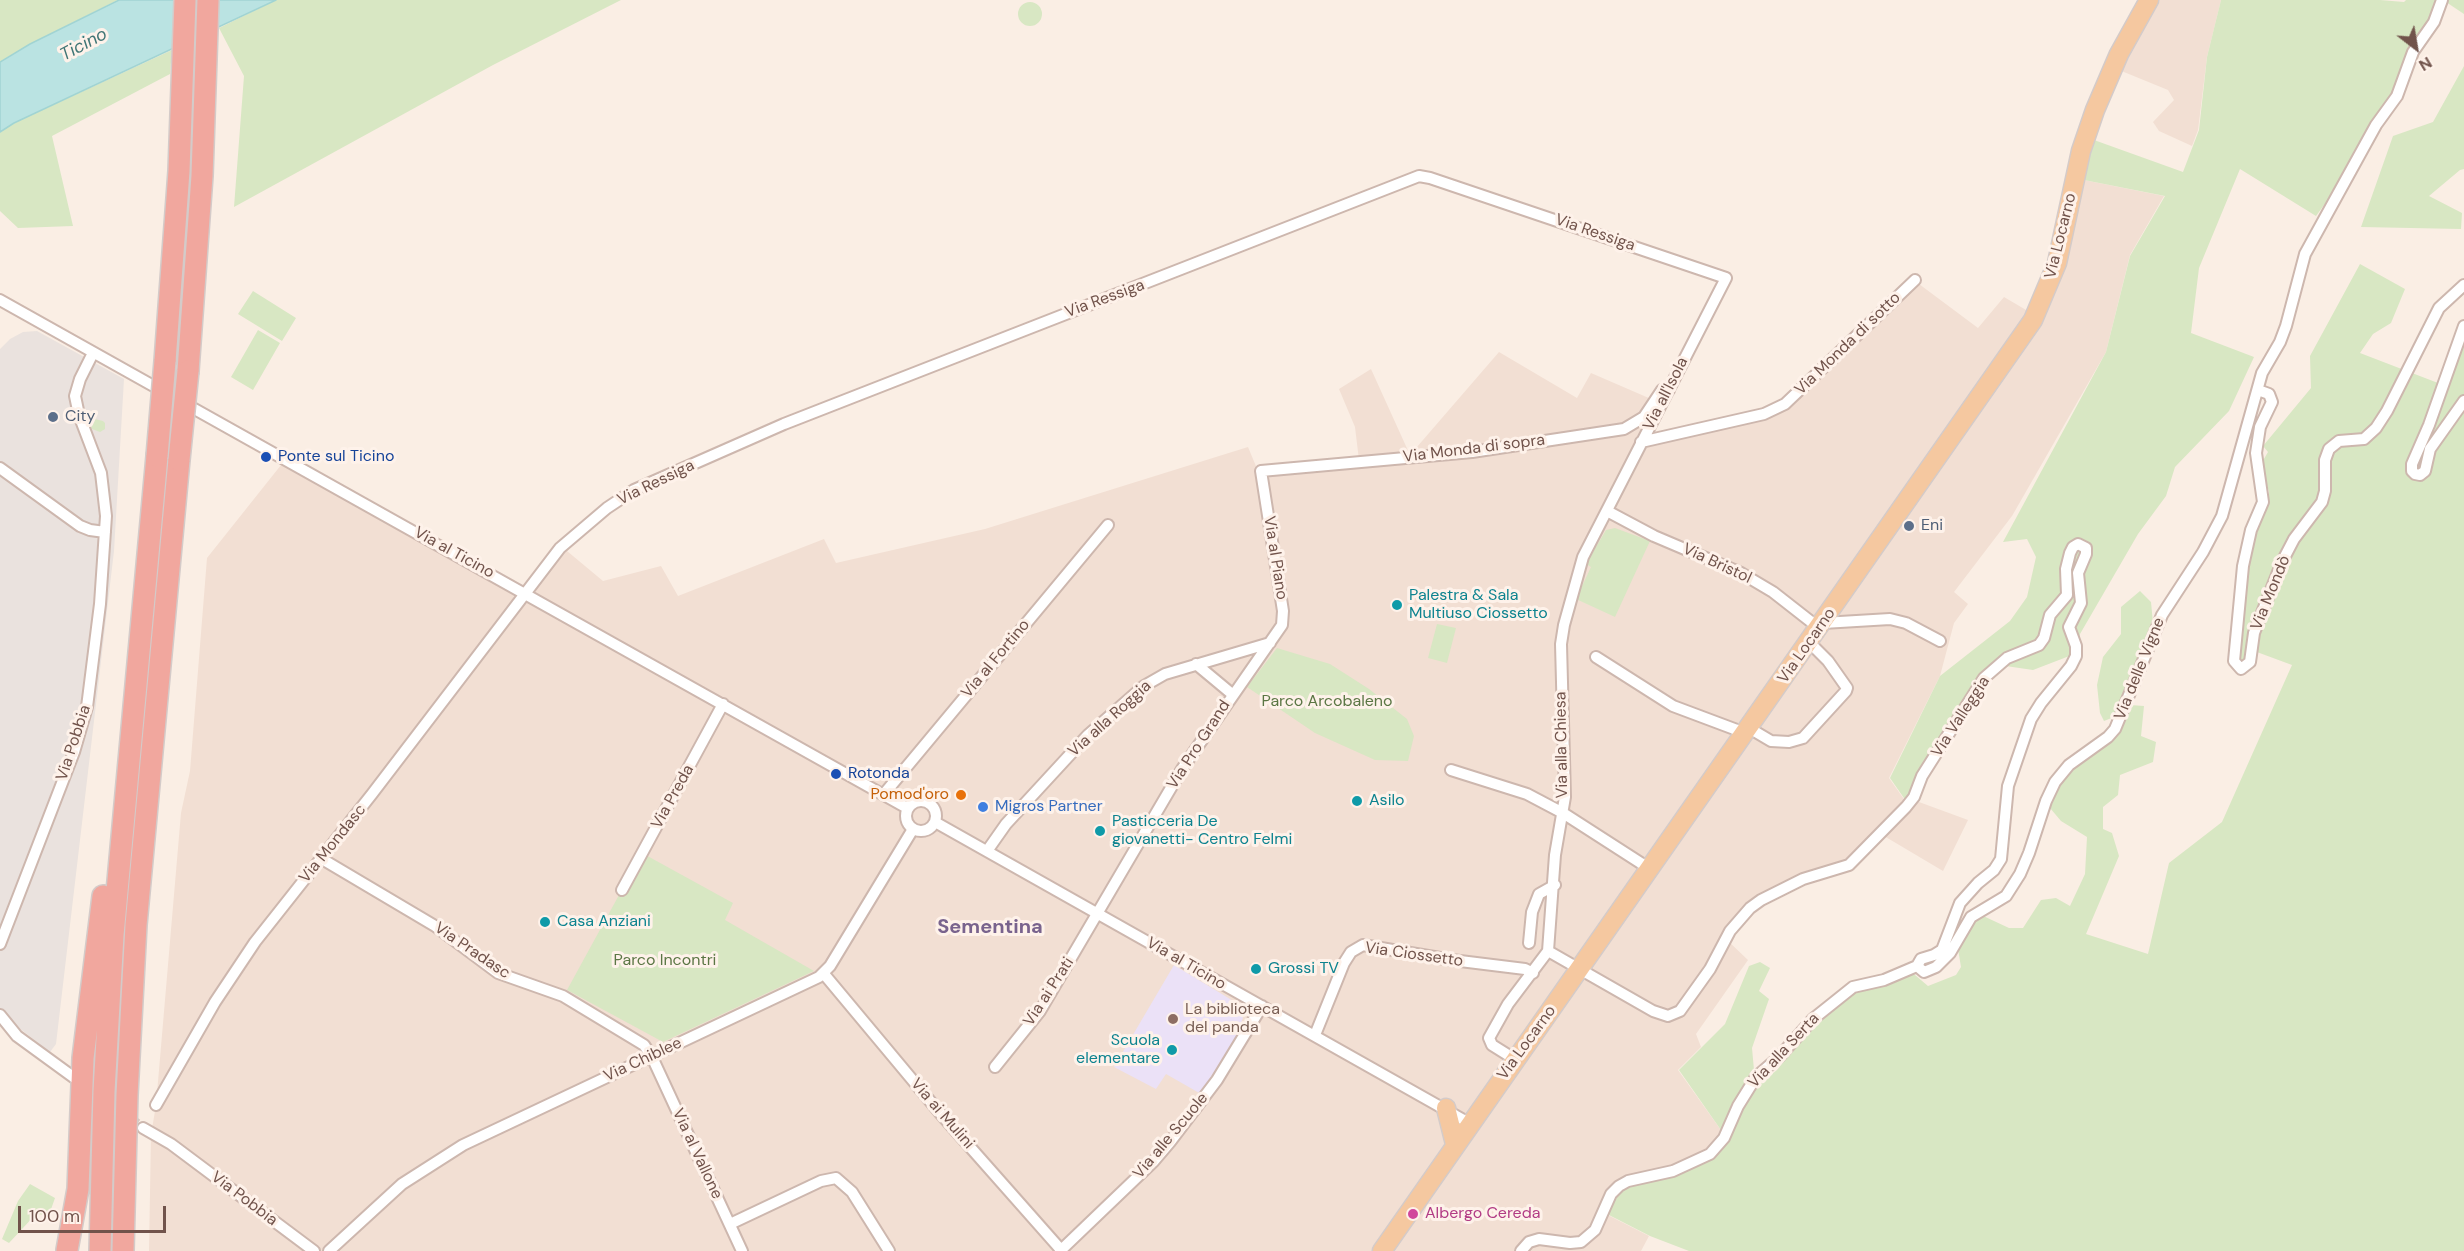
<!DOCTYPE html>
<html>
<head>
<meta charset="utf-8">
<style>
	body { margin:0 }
	#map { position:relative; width:2464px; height:1251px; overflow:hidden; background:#faeee4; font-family:"DM Sans",sans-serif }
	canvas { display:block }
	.north { position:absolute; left:2386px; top:18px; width:60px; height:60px; -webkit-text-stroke:4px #fef2ea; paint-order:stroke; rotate:149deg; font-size:16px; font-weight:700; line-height:24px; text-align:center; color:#71534b }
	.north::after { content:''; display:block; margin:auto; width:21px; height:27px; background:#71534b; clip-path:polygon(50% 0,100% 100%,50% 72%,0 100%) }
	.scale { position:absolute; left:18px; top:1206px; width:148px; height:27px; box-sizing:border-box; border:3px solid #71534b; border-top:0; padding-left:8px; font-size:18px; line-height:21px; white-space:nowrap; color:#71534b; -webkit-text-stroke:4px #fef2ea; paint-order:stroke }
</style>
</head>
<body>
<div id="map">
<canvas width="2464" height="1251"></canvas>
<div class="north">N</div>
<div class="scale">100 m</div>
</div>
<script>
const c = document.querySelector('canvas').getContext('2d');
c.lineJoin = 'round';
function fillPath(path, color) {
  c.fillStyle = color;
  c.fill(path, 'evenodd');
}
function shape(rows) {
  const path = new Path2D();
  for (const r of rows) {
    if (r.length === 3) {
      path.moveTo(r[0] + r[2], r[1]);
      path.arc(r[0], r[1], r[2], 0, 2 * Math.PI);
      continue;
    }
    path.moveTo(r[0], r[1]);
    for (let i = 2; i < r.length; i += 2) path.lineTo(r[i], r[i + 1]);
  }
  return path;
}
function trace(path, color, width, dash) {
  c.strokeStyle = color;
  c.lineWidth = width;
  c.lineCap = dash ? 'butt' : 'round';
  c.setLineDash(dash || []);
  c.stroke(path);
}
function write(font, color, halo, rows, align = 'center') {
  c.font = font + ' "DM Sans",sans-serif';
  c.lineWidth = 6;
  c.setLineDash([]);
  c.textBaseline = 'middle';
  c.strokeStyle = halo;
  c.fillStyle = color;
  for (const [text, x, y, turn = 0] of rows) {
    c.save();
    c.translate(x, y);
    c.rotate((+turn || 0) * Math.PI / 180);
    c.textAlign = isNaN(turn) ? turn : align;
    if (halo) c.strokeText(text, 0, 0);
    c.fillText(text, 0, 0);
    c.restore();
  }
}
fillPath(shape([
	[2158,0,2221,0,2207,57,2198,130,2192,146,2159,131,2153,122,2174,100,2168,90,2119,70],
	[2079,179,2164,196,2130,255,2106,352,2012,516,1954,592,1968,604,1954,623,1940,676,1889,778,1906,802,1919,802,1968,820,1943,871,1879,833,1847,865,1769,895,1727,940,1748,960,1696,1034,1701,1047,1678,1070,1723,1133,1712,1148,1677,1166,1625,1179,1600,1211,1649,1236,1641,1251,149,1251,151,1135,156,1105,181,813,190,771,207,558,285,460,525,595,561,546,603,581,661,566,678,596,824,539,836,563,985,529,1248,447,1258,471,1359,460,1355,427,1339,389,1371,369,1410,455,1499,352,1577,398,1591,373,1658,402,1640,443,1786,404,1915,281,1978,328,2004,297,2038,317]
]), '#f2dfd3');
fillPath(shape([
	[37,331,124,379,114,551,56,1044,50,1052,19,1028,0,1021,0,349,10,339,23,332]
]), '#eae2de');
fillPath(shape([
	[1174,965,1230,999,1241,1008,1243,1017,1238,1034,1201,1094,1166,1074,1156,1089,1114,1067]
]), '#ebe1f7');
fillPath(shape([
	[0,0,118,0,30,44,0,62],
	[276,0,621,0,493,65,234,207,244,76,219,28],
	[2221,0,2380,0,2404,2,2406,0,2436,0,2397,105,2316,216,2240,169,2199,268,2191,333,2254,357,2229,411,2175,467,2166,496,2138,534,2080,634,2078,649,2072,655,2033,670,1992,664,1906,801,1890,778,1940,676,2010,621,2027,597,2036,557,2027,539,2003,542,2106,352,2130,256,2165,196,2084,180,2094,140,2183,172,2199,130,2207,57],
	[2443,0,2464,0,2464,14],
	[1030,14,12],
	[172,50,170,74,52,136,73,226,18,228,0,211,0,132,14,123],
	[2464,66,2464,169,2460,170,2429,196,2462,213,2461,229,2361,227,2393,136,2433,122],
	[2360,264,2405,289,2391,323,2373,334,2360,353,2438,383,2464,328,2464,1251,1689,1251,1650,1236,1607,1214,1623,1187,1691,1167,1723,1133,1679,1070,1725,1024,1749,966,1760,962,1770,968,1759,991,1769,999,1752,1048,1754,1070,1767,1078,1777,1070,1815,1021,1854,991,1907,974,1915,975,1928,986,1956,975,1961,967,1958,949,1979,914,2009,928,2023,928,2041,900,2056,898,2070,906,2085,874,2087,837,2061,821,2050,808,2059,783,2071,773,2130,705,2144,706,2141,736,2156,742,2153,762,2120,775,2118,795,2103,807,2103,829,2112,833,2119,856,2086,934,2148,954,2169,863,2222,822,2292,665,2246,648,2245,660,2240,663,2239,659,2243,635,2248,572,2255,532,2268,501,2269,492,2261,464,2268,452,2263,446,2311,388,2310,356],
	[253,291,296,318,282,341,238,314],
	[258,330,280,343,253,390,231,377],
	[86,417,103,421,105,423,105,429,100,432,92,429],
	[1615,528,1650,541,1615,617,1576,599,1591,567,1586,564,1606,530],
	[2140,591,2151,602,2153,623,2117,711,2114,717,2104,721,2100,713,2097,685,2103,657,2121,634,2121,607],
	[1437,624,1456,628,1447,663,1428,658],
	[1277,648,1330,664,1369,689,1407,719,1414,736,1408,761,1375,760,1315,733,1247,687],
	[642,853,733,903,725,920,814,971,663,1042,567,990],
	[30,1184,55,1198,49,1215,36,1214,9,1243,2,1239,18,1201]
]), '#d8e7c3');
const water = shape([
	[119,0,276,0,14,123,0,132,0,62,30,44,119,0]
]);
fillPath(water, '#bae3e2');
trace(water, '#a1d4d3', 1.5);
trace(shape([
	[81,1082,143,1128]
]), '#d8c7be', 10, [10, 5]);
const minor = shape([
	[0,300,907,808],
	[2464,326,2429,425,2412,464,2412,471,2415,474,2420,475,2425,471,2430,449,2464,401],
	[2258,390,2269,394,2272,402,2260,427,2256,453,2263,502,2251,530,2243,566,2234,661,2241,669,2250,662,2254,633,2282,562,2294,539,2322,502,2325,491,2325,460,2329,449,2339,441,2364,439,2376,428,2387,411,2439,308,2464,285],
	[1641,442,1764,414,1785,404,1915,280],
	[0,468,80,526,90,530,105,532],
	[1607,511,1654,536,1741,573,1773,592,1819,628],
	[1823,623,1890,619,1906,623,1940,641],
	[1596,657,1673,706,1745,733],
	[1196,664,1232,694],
	[1749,728,1771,741,1789,742,1803,738,1846,691,1847,688,1828,661,1809,642],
	[1451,770,1527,794,1563,813,1650,869],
	[884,794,1108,525],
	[921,816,15],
	[935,822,1469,1123],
	[987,851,1006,824,1088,735,1144,686,1165,674,1270,643],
	[322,859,435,926,498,973,563,996,644,1045,652,1057,742,1251],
	[622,890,723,704],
	[1529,943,1532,912,1539,894,1555,885],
	[0,944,74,752,87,707,100,604,106,516,101,473,79,415,75,396,80,379,93,353],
	[1917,966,1924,972,1936,967,1950,953,1971,917,2006,896,2020,874,2029,853,2046,801,2055,782,2069,765,2108,737,2115,729,2162,615,2203,552,2222,516,2262,373,2280,342,2286,326,2305,254,2376,125,2397,96,2413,52,2434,22,2442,0],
	[824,974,940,1113,1062,1251],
	[0,1015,17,1036,76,1079],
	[1315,1035,1344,963,1351,952,1363,945,1452,960,1525,969,1533,973],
	[1516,1060,1492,1045,1489,1038,1508,1004,1548,951],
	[995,1067,1040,1011,1182,769,1282,625,1283,611,1261,471,1472,452,1624,429,1644,417,1662,390,1669,390],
	[156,1105,215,1002,255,942,372,794,560,548,607,508,634,490,784,424,1419,176,1430,178,1726,278,1583,557,1564,625,1561,644,1565,797,1555,855,1548,951,1653,1011,1668,1016,1680,1011,1710,969,1730,931,1750,908,1761,900,1803,879,1849,865,1906,807,1914,797,1922,776,1984,678,2007,658,2039,645,2044,638,2050,615,2067,595,2066,569,2070,553,2073,547,2078,544,2086,548,2086,554,2078,573,2081,603,2069,627,2076,646,2076,656,2071,666,2041,703,2031,719,2008,786,2001,859,1994,870,1978,883,1960,903,1942,950,1934,955,1921,959,1917,966],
	[143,1128,171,1144,314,1251],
	[730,1224,821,1181,836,1178,852,1192,889,1251],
	[329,1251,402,1184,463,1145,819,977,830,966,913,829],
	[1060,1251,1153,1162,1170,1142,1217,1080,1262,1006],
	[1521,1251,1529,1242,1539,1239,1570,1243,1581,1242,1595,1230,1611,1194,1619,1186,1628,1181,1673,1171,1710,1154,1724,1138,1738,1106,1756,1077,1779,1057,1813,1019,1853,987,1884,980,1917,966]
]);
const primary = shape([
	[1446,1108,1455,1144],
	[1382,1251,2033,320,2057,263,2081,151,2095,110,2119,54,2149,0]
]);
const motorway = shape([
	[165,361,179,171,185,0],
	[188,371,202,176,208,0],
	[67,1250,78,1189,83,1058,103,896],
	[100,1251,104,1091,113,935,157,456],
	[123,1251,127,1095,136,925,179,460]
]);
trace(minor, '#cdb7ae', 14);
trace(primary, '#d4cbc9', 21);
trace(motorway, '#d4cbc9', 24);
trace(minor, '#fff', 10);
trace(primary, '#f5c8a0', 18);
trace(motorway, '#f1a79e', 21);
const motorwayBridge = shape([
	[157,456,165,361],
	[179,460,188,371]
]);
trace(motorwayBridge, '#d4cbc9', 24, []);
trace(motorwayBridge, '#f1a79e', 21);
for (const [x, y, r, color] of [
	[53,417,6,"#5c6f8a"],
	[266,457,6,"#1a4fb4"],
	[1909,526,6,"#5c6f8a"],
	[1397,605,6,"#0f9aa8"],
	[836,774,6,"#1a4fb4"],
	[961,795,6,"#e8710a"],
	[1357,801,6,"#0f9aa8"],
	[983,807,6,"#3f7fe0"],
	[1100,831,6,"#0f9aa8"],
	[545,922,6,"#0f9aa8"],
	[1256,969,6,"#0f9aa8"],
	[1173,1019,6,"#8d6e63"],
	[1172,1050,6,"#0f9aa8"],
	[1413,1214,6,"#d1479c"]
]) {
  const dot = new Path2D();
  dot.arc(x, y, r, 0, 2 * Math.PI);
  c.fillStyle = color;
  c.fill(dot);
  trace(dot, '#fef2ea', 2);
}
write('16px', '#71534b', '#fef2ea', [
	["Via Ressiga",1595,233,19],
	["Via Locarno",2061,236,-76],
	["Via Ressiga",1105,299,-20],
	["Via Monda di sotto",1848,344,-44],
	["Via all'Isola",1666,394,-63],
	["Via Monda di sopra",1474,449,-7],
	["Via Ressiga",656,483,-26],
	["Via al Ticino",454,553,29],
	["Via al Piano",1275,558,81],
	["Via Bristol",1717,564,25],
	["Via Mondò",2271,593,-68],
	["Via Locarno",1807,646,-55],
	["Via al Fortino",996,659,-50],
	["Via delle Vigne",2140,669,-68],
	["Via Valleggia",1961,717,-57],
	["Via alla Roggia",1110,719,-42],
	["Via Pobbia",74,743,-72],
	["Via Pro Grand",1199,745,-57],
	["Via alla Chiesa",1562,745,-91],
	["Via Preda",673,797,-61],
	["Via Mondasc",333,844,-51],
	["Via Pradasc",472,951,34],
	["Via Ciossetto",1414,955,8],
	["Via al Ticino",1186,964,30],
	["Via ai Prati",1049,992,-57],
	["Via Locarno",1527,1043,-54],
	["Via alla Serta",1784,1051,-47],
	["Via Chiblee",643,1060,-25],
	["Via ai Mulini",942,1114,49],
	["Via alle Scuole",1171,1136,-50],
	["Via al Vallone",697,1154,65],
	["Via Pobbia",244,1199,37]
]);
write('16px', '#4e5e75', '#fef2ea', [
	["City",65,417],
	["Eni",1921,526]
], 'left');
write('16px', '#164399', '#fef2ea', [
	["Ponte sul Ticino",278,457],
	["Rotonda",848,774]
], 'left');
write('16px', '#0d838f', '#fef2ea', [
	["Palestra & Sala",1409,596],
	["Multiuso Ciossetto",1409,614],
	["Asilo",1369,801],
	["Pasticceria De",1112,822],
	["giovanetti- Centro Felmi",1112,840],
	["Casa Anziani",557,922],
	["Grossi TV",1268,969],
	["Scuola",1160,1041,"right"],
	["elementare",1160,1059,"right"]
], 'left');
write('16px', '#5b7644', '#fef2ea', [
	["Parco Arcobaleno",1327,702],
	["Parco Incontri",665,961]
]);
write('16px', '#c56008', '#fef2ea', [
	["Pomod'oro",949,795]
], 'right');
write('16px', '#366cbe', '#fef2ea', [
	["Migros Partner",995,807]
], 'left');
write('16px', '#785e54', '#fef2ea', [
	["La biblioteca",1185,1010],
	["del panda",1185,1028]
], 'left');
write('16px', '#b23c85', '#fef2ea', [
	["Albergo Cereda",1425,1214]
], 'left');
write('italic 18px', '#407676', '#fef2ea', [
	["Ticino",84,45,-28]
]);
write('bold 20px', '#79638d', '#fef2ea', [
	["Sementina",990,928]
]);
</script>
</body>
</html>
